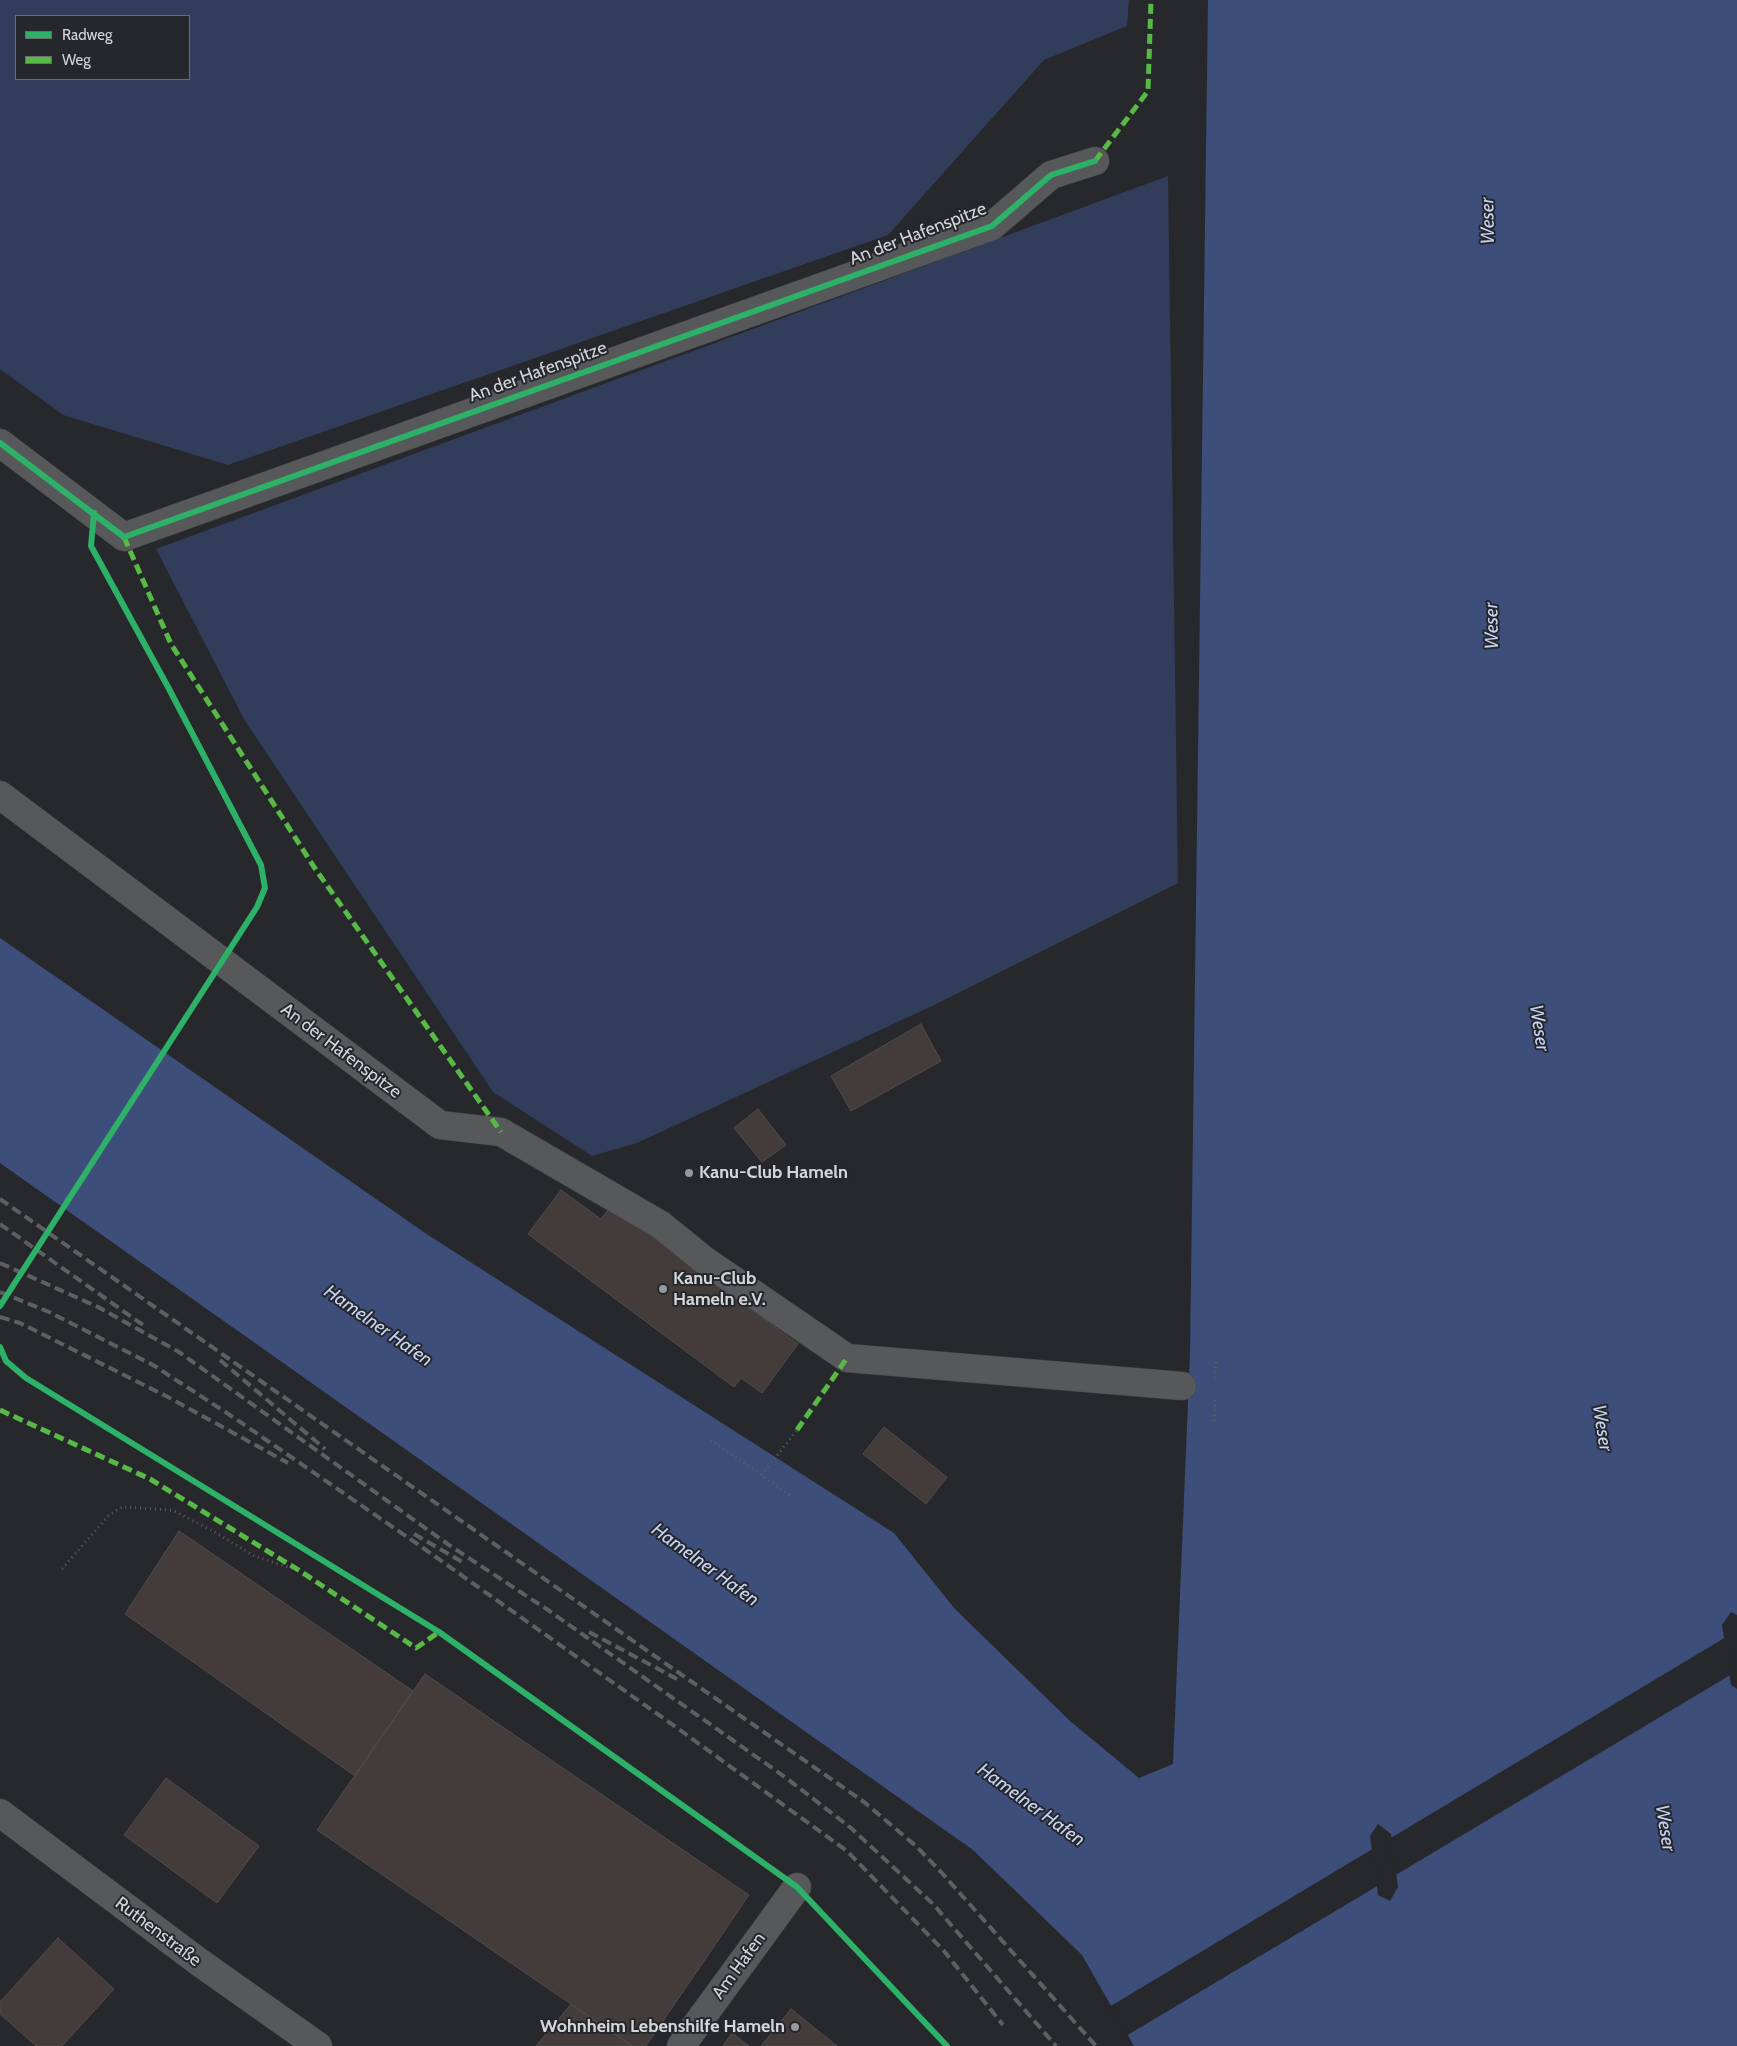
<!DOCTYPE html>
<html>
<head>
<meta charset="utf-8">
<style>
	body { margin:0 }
	#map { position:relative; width:1737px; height:2046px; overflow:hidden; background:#26282b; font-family:Cabin,sans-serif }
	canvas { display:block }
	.legend { position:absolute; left:15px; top:15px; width:175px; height:65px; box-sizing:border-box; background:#25272c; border:1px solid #6b6d71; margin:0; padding:6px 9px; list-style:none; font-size:15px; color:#d3d5d8 }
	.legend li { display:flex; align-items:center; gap:10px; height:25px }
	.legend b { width:25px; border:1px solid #6b6d71 }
</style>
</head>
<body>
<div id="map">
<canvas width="1737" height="2046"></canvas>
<ul class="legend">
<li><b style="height:6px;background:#2db169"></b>Radweg</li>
<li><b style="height:6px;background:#58b947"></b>Weg</li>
</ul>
</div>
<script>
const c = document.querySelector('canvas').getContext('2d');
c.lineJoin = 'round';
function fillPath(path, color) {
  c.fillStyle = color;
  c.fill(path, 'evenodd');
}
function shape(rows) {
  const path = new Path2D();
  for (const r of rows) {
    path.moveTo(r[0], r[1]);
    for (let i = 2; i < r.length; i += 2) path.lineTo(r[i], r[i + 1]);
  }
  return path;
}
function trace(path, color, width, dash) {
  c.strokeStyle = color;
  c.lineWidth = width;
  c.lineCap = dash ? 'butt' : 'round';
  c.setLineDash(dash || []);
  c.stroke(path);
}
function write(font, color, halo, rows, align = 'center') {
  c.font = font + ' Cabin,sans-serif';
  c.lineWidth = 4;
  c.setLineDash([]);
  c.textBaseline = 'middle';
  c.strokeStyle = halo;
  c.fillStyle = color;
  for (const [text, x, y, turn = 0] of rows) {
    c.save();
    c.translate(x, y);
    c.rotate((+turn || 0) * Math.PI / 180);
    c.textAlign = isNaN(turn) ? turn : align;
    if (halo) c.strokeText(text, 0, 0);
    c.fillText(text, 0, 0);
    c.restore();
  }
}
fillPath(shape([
	[0,0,1129,0,1127,26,1044,60,888,235,228,465,63,415,0,369],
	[189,16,189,79,16,79,16,16],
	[1168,176,1178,883,932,1006,637,1143,592,1156,493,1092,245,721,156,549]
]), '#313d5b');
fillPath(shape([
	[1208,0,1737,0,1737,1615,1731,1612,1722,1625,1731,1685,1737,1689,1737,2046,1134,2046,1082,1955,973,1850,0,1163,0,938,428,1235,894,1533,955,1609,1070,1721,1139,1778,1173,1764,1190,1353],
	[1378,1824,1391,1834,1398,1887,1390,1901,1378,1895,1370,1836]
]), '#3e4e7a');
fillPath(shape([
	[1726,1637,1732,1674,1394,1876,1389,1839],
	[1374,1848,1379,1885,1126,2036,1109,2007]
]), '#26282b');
const building = shape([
	[921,1024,941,1061,851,1111,831,1076,921,1024],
	[758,1109,786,1145,762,1162,734,1128,758,1109],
	[561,1190,601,1219,611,1206,798,1344,762,1393,741,1378,734,1387,528,1234,561,1190],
	[884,1427,947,1477,926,1504,863,1454,884,1427],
	[179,1531,413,1691,355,1776,125,1614,179,1531],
	[425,1674,749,1895,646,2046,632,2046,317,1830,425,1674],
	[166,1778,259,1846,217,1903,124,1835,166,1778],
	[58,1938,114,1989,62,2046,36,2046,0,2014,0,2002,58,1938],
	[571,2004,632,2046,536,2046,571,2004],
	[791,2009,837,2046,761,2046,791,2009],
	[732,2033,749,2046,723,2046,732,2033]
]);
fillPath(building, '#443c3a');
trace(building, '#4d4d4e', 1);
const minor = shape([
	[0,443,124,537,992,226,1051,175,1095,161],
	[0,795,440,1125,501,1132,661,1225,704,1260,847,1358,1182,1386],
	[0,1813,199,1962,318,2046],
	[681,2046,797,1887]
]);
trace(minor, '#434446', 29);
trace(shape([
	[1215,1378,1216,1361],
	[1214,1421,1215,1396],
	[711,1440,790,1495],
	[762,1475,797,1430],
	[62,1569,109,1515,122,1507,172,1510,213,1531,254,1556,300,1571]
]), '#5d5e60', 3, [1, 4]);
trace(minor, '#56585a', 28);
trace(shape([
	[0,1199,864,1802,916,1846,941,1872,1096,2046],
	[0,1224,143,1325],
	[0,1263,98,1307,179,1352,449,1545,548,1610,785,1777,851,1828,933,1904,1056,2046],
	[0,1292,49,1312,153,1365,233,1417,416,1543,673,1725,847,1851,944,1951,1003,2025],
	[0,1317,20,1323,168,1397,288,1463],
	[220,1360,325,1449],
	[414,1534,464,1563],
	[589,1632,677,1679]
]), '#5d5f61', 4, [10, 5]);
trace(shape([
	[1095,161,1148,91,1151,0],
	[124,537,171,644,314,867,501,1132],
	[0,1410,150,1479,300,1571,416,1648,439,1632],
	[797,1430,847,1358]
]), '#58b947', 5, [10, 5]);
trace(shape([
	[0,443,124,537,992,226,1051,175,1095,161],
	[0,1306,257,907,265,888,261,865,168,687,91,546,94,513],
	[0,1347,6,1361,26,1378,439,1632,797,1887,947,2046]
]), '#2db169', 6);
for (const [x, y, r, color] of [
	[689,1173,5,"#96989b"],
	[663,1289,5,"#96989b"],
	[795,2027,5,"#96989b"]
]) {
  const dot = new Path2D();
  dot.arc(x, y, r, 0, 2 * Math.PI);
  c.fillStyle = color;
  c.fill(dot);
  trace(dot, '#25272c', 2);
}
write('18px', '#d3d5d8', '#25272c', [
	["An der Hafenspitze",918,234,-21],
	["An der Hafenspitze",538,372,-20],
	["An der Hafenspitze",341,1051,37],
	["Ruthenstraße",158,1932,37],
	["Am Hafen",739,1966,-54]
]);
write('bold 18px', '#d3d5d8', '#25272c', [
	["Kanu-Club Hameln",699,1173],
	["Kanu-Club",673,1279],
	["Hameln e.V.",673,1300],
	["Wohnheim Lebenshilfe Hameln",785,2027,"right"]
], 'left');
write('italic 19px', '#c6d3f1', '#25272c', [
	["Weser",1488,221,-91],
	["Weser",1492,626,-91],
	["Weser",1539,1028,81],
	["Hamelner Hafen",378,1326,35],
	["Weser",1602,1428,81],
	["Hamelner Hafen",705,1565,36],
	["Hamelner Hafen",1031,1805,36],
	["Weser",1665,1828,81]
]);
</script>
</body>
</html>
